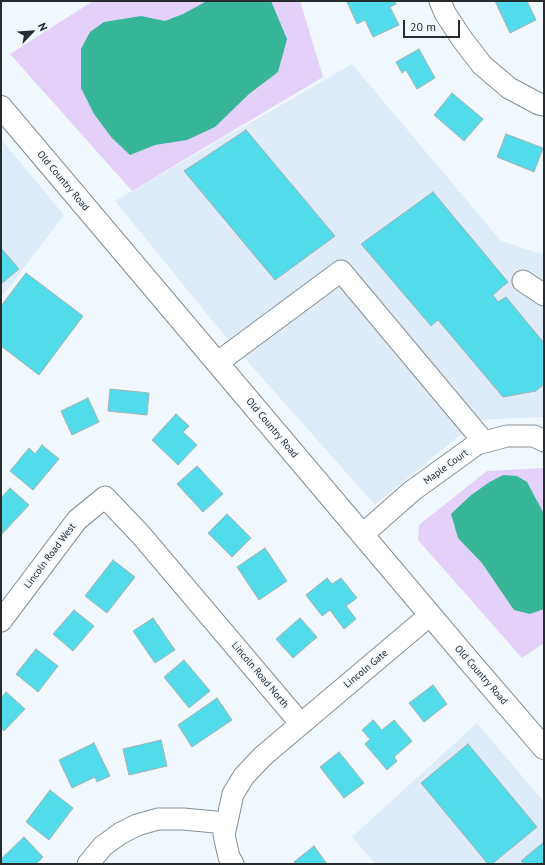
<!DOCTYPE html>
<html>
<head>
<meta charset="utf-8">
<style>
	body { margin:0 }
	#map { position:relative; width:545px; height:865px; overflow:hidden; background:#f0f8fe; font-family:"PT Sans",sans-serif }
	canvas { display:block }
	.frame { position:absolute; inset:0; border:2px solid #282b2d; pointer-events:none }
	.north { position:absolute; left:12px; top:12px; width:40px; height:40px; -webkit-text-stroke:3px #f0f8fe; paint-order:stroke; rotate:65deg; font-size:11px; font-weight:700; line-height:16px; text-align:center; color:#282b2d }
	.north::after { content:''; display:block; margin:auto; width:14px; height:18px; background:#282b2d; clip-path:polygon(50% 0,100% 100%,50% 72%,0 100%) }
	.scale { position:absolute; left:403px; top:20px; width:57px; height:18px; box-sizing:border-box; border:2px solid #282b2d; border-top:0; padding-left:5px; font-size:12px; line-height:14px; white-space:nowrap; color:#282b2d; -webkit-text-stroke:3px #f0f8fe; paint-order:stroke }
</style>
</head>
<body>
<div id="map">
<canvas width="545" height="865"></canvas>
<div class="frame"></div>
<div class="north">N</div>
<div class="scale">20 m</div>
</div>
<script>
const c = document.querySelector('canvas').getContext('2d');
c.lineJoin = 'round';
function fillPath(path, color) {
  c.fillStyle = color;
  c.fill(path, 'evenodd');
}
function shape(rows) {
  const path = new Path2D();
  for (const r of rows) {
    path.moveTo(r[0], r[1]);
    for (let i = 2; i < r.length; i += 2) path.lineTo(r[i], r[i + 1]);
  }
  return path;
}
function trace(path, color, width, dash) {
  c.strokeStyle = color;
  c.lineWidth = width;
  c.lineCap = dash ? 'butt' : 'round';
  c.setLineDash(dash || []);
  c.stroke(path);
}
function write(font, color, halo, rows, align = 'center') {
  c.font = font + ' "PT Sans",sans-serif';
  c.lineWidth = 3.5;
  c.setLineDash([]);
  c.textBaseline = 'middle';
  c.strokeStyle = halo;
  c.fillStyle = color;
  for (const [text, x, y, turn = 0] of rows) {
    c.save();
    c.translate(x, y);
    c.rotate((+turn || 0) * Math.PI / 180);
    c.textAlign = isNaN(turn) ? turn : align;
    if (halo) c.strokeText(text, 0, 0);
    c.fillText(text, 0, 0);
    c.restore();
  }
}
fillPath(shape([
	[352,64,501,241,544,255,544,417,478,420,375,505,225,336,115,201],
	[1,139,64,215,1,298],
	[477,723,544,802,544,864,375,864,352,837]
]), '#ddecf8');
fillPath(shape([
	[93,1,300,1,323,77,132,191,10,54],
	[544,468,544,643,522,658,418,540,419,525,487,471]
]), '#e4d1fa');
fillPath(shape([
	[207,1,271,1,287,39,278,72,249,94,215,127,187,140,155,145,130,155,112,138,94,114,81,88,81,49,90,32,104,22,141,16,165,21,183,14],
	[503,475,517,476,527,482,544,514,544,609,530,614,514,610,482,563,458,538,451,514,470,496,488,483]
]), '#36b597');
const building = shape([
	[350,1,395,1,396,4,390,7,399,25,373,37,365,20,357,24,347,2,350,1],
	[495,1,527,1,536,20,510,33,495,1],
	[419,49,435,78,417,89,406,70,402,73,396,62,419,49],
	[452,93,483,119,464,141,434,115,452,93],
	[246,130,335,236,275,280,184,171,246,130],
	[506,134,543,148,534,172,497,157,506,134],
	[433,192,508,282,493,295,498,302,506,297,544,343,544,384,536,391,503,397,438,320,431,326,361,244,433,192],
	[1,248,19,269,1,284,1,248],
	[26,273,83,316,39,375,1,346,1,306,26,273],
	[110,389,149,393,147,415,108,411,110,389],
	[88,398,99,422,72,435,61,411,88,398],
	[176,414,189,426,183,432,197,445,178,465,152,440,176,414],
	[42,445,59,459,33,490,10,471,29,448,35,454,42,445],
	[197,466,223,494,203,512,177,484,197,466],
	[10,488,29,505,2,534,1,498,10,488],
	[227,514,251,538,232,557,208,533,227,514],
	[265,548,287,581,259,600,237,567,265,548],
	[113,560,135,577,107,613,85,596,113,560],
	[327,578,332,584,341,578,357,598,346,606,356,619,344,629,330,610,322,616,306,595,327,578],
	[74,610,94,626,73,651,53,634,74,610],
	[153,618,175,650,155,663,133,631,153,618],
	[300,618,317,637,293,658,276,639,300,618],
	[36,649,58,666,38,692,16,674,36,649],
	[184,660,210,691,189,708,164,677,184,660],
	[433,685,447,704,424,722,409,703,433,685],
	[6,692,25,709,4,731,1,728,1,698,6,692],
	[217,698,232,720,192,747,178,725,217,698],
	[373,720,382,730,394,720,412,741,394,757,397,761,387,770,365,744,370,739,362,730,373,720],
	[161,740,167,766,129,775,123,749,161,740],
	[94,743,110,776,97,782,95,777,72,788,59,760,94,743],
	[468,744,537,827,492,864,488,864,421,783,468,744],
	[339,752,364,783,344,798,320,767,339,752],
	[50,790,73,808,49,840,26,822,50,790],
	[24,837,43,857,36,864,1,864,1,859,24,837],
	[544,842,544,864,524,864,521,861,544,842],
	[314,846,327,864,296,864,294,862,314,846]
]);
fillPath(building, '#52dbeb');
trace(building, '#a6b1b3', 1);
const minor = shape([
	[440,1,445,13,462,39,482,65,509,88,539,104,544,105],
	[523,281,544,295],
	[217,363,341,271,484,442],
	[362,535,412,491,477,444,507,436,534,436,544,441],
	[1,621,77,520,105,497,141,535,301,724],
	[88,864,103,846,121,833,137,825,158,819,183,819,226,823],
	[233,864,229,857,224,835,233,794,244,776,263,756,430,615]
]);
const major = shape([
	[1,107,470,662,544,748]
]);
trace(minor, '#889095', 23);
trace(major, '#889095', 24);
trace(minor, '#fff', 21);
trace(major, '#fff', 22);
write('10px', '#282b2d', '#f0f8fe', [
	["Old Country Road",63,181,50],
	["Old Country Road",272,428,50],
	["Maple Court",446,467,-36],
	["Lincoln Road West",50,556,-53],
	["Lincoln Gate",366,669,-40],
	["Lincoln Road North",260,675,50],
	["Old Country Road",481,675,49]
]);
</script>
</body>
</html>
